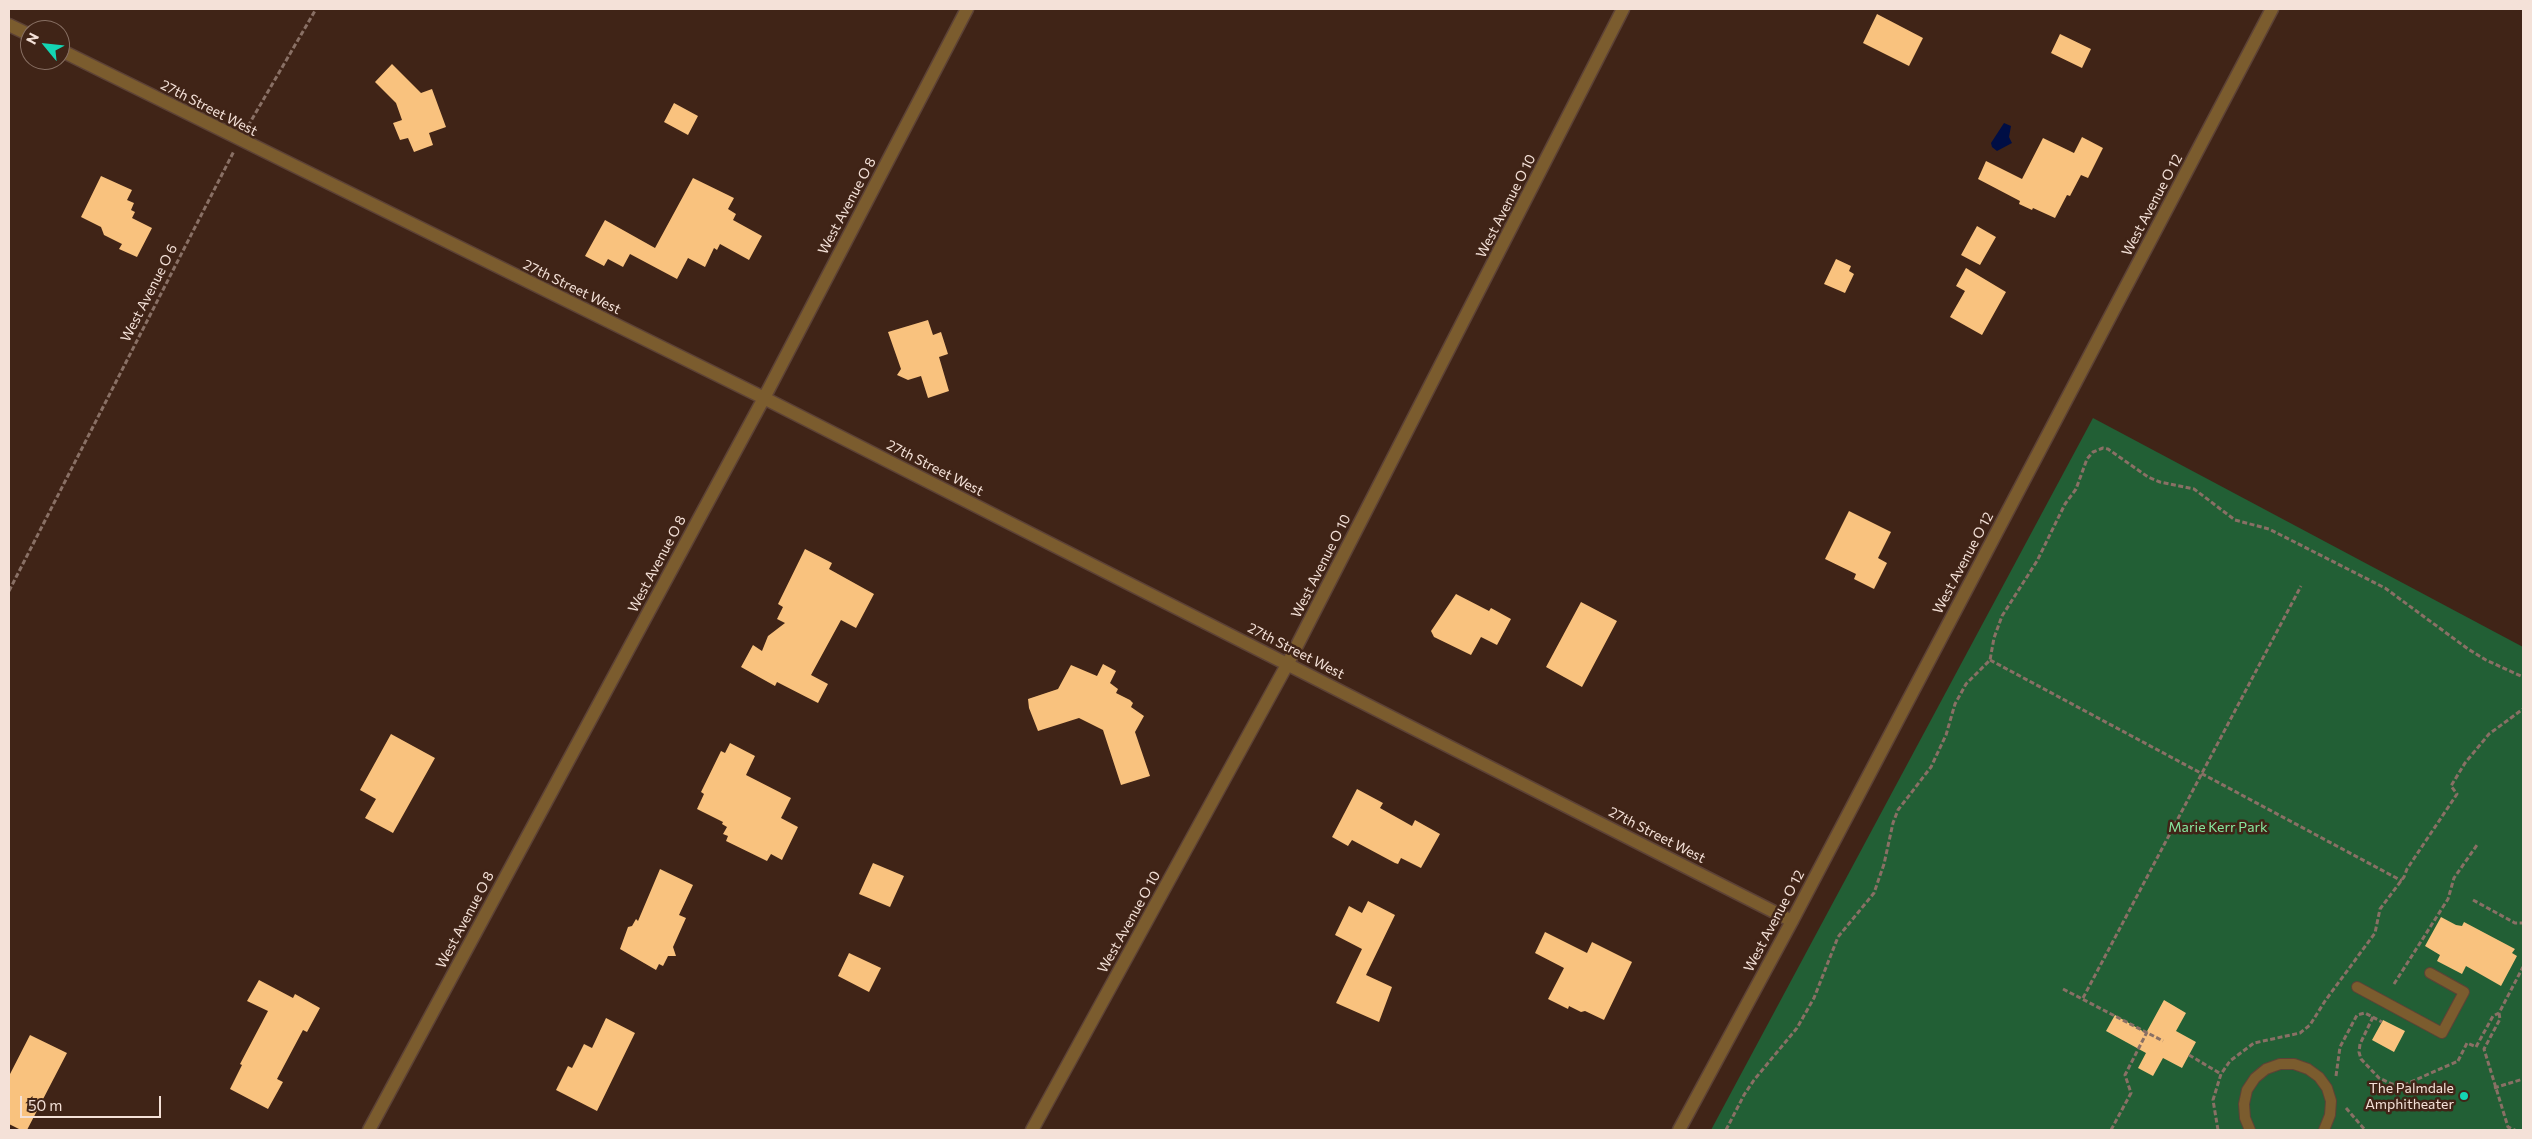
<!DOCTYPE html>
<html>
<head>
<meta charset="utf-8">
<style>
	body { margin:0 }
	#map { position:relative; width:2532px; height:1139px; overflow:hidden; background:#402417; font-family:Commissioner,sans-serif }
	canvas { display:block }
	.frame { position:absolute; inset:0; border:10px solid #f4e1d8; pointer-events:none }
	.north { position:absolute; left:20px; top:20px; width:50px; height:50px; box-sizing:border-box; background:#402417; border:1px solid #887064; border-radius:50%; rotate:298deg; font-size:14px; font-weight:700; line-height:20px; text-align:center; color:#f4e1d8 }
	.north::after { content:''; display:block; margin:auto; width:18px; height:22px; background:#14d5b3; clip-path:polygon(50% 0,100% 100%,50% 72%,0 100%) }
	.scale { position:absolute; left:20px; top:1096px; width:141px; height:22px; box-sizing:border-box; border:2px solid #f4e1d8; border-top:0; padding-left:6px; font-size:15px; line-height:18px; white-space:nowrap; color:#f4e1d8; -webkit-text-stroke:4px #402417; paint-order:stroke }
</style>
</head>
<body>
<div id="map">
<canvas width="2532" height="1139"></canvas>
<div class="frame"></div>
<div class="north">N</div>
<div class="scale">50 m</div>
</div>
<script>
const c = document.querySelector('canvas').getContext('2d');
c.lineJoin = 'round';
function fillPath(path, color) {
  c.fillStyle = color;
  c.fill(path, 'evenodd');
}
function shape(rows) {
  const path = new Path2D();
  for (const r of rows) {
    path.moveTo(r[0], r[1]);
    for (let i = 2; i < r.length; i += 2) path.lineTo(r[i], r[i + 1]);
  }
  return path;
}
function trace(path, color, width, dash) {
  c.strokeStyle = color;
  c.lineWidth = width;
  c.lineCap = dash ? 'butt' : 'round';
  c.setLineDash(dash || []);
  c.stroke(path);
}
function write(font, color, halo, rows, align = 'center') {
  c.font = font + ' Commissioner,sans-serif';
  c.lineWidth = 5;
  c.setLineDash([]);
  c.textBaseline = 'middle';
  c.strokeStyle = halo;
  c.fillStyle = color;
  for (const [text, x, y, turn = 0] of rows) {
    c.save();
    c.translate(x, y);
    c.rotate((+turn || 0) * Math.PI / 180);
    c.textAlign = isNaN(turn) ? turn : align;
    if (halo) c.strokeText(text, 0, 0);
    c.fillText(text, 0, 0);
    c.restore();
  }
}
fillPath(shape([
	[2093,418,2523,647,2523,1130,1711,1130]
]), '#225f35');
fillPath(shape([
	[2004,123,2011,126,2009,137,2012,143,1997,151,1992,147,1991,143]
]), '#000e45');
fillPath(shape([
	[1877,14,1923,38,1909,66,1863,43],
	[2060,34,2091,49,2082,68,2051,53],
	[392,64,421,93,432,89,446,127,429,133,433,145,414,152,408,138,400,140,393,123,402,120,396,103,375,82],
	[674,103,698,116,688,135,664,122],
	[2082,137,2103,148,2088,178,2081,175,2070,196,2067,195,2055,218,2033,208,2032,210,2019,204,2020,201,1978,179,1986,161,2022,179,2043,138,2074,153],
	[101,176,132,190,127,200,134,203,131,210,135,212,132,218,152,228,137,257,119,249,122,244,104,235,101,227,81,217],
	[693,178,734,198,728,209,736,214,733,220,762,236,749,260,720,244,717,250,714,248,705,267,688,258,677,279,630,254,623,267,608,259,604,266,585,256,605,220,655,248],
	[1977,226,1996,237,1980,265,1961,255],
	[1836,259,1851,266,1849,271,1854,274,1845,293,1824,284],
	[1966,268,2006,292,1982,335,1950,317,1965,291,1956,286],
	[928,320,933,335,941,332,948,354,939,357,949,391,928,398,921,376,908,380,897,375,901,369,888,332],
	[1849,511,1891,532,1878,558,1887,563,1874,589,1854,579,1856,574,1825,559],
	[805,549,832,563,829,569,874,594,856,628,841,620,811,675,828,684,818,703,777,682,775,686,741,667,753,645,762,651,768,636,785,623,777,619,783,607,778,604],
	[1456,594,1489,611,1491,608,1511,619,1497,645,1481,637,1471,655,1434,637,1431,631],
	[1581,602,1617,621,1582,687,1546,667],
	[1103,664,1116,671,1110,683,1118,689,1116,693,1130,700,1133,703,1131,707,1144,716,1135,732,1150,776,1121,785,1103,730,1079,718,1038,731,1029,708,1028,699,1058,689,1071,665,1097,676],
	[391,734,435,758,393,833,365,818,376,799,360,790],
	[730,743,755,756,746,775,791,798,781,818,798,827,782,860,771,854,767,861,726,841,728,836,723,834,727,827,722,824,723,822,697,809,704,794,701,792,721,751,725,753],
	[1357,789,1383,803,1380,808,1412,826,1415,820,1440,834,1421,868,1401,858,1398,864,1395,863,1352,840,1348,846,1332,837],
	[873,863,904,876,890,907,859,894],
	[660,869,693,885,679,915,686,918,673,947,676,956,668,956,663,966,659,964,656,970,620,949,628,927,632,926,636,919,638,921],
	[1368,901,1395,915,1366,975,1392,987,1379,1022,1336,1003,1362,949,1335,935,1349,906,1362,913],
	[2441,917,2456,925,2462,926,2464,922,2515,949,2512,953,2517,956,2501,986,2466,966,2462,974,2437,961,2440,955,2425,946],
	[1545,932,1587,953,1592,942,1632,962,1604,1020,1585,1011,1581,1012,1569,1006,1568,1009,1548,999,1564,968,1535,953],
	[849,953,881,968,869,992,838,976],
	[259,980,293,998,295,994,320,1008,307,1032,303,1030,277,1079,283,1082,268,1109,230,1089,242,1065,240,1064,268,1011,247,1001],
	[2164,1000,2186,1013,2176,1031,2196,1042,2182,1068,2163,1058,2153,1076,2138,1068,2146,1053,2106,1031,2115,1015,2146,1033],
	[606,1018,635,1033,597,1111,556,1090,568,1066,572,1068,584,1044,592,1048],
	[2383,1020,2405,1031,2394,1052,2372,1040],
	[30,1035,67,1053,27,1130,21,1130,9,1124,9,1076]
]), '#f9c27e');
const lane = shape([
	[2357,987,2442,1033,2464,992,2430,973],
	[2250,1130,2245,1118,2244,1104,2247,1090,2255,1078,2266,1069,2280,1064,2294,1064,2308,1069,2319,1077,2327,1088,2331,1101,2330,1115,2324,1130]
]);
const street = shape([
	[9,25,30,35],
	[60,50,764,398,1792,921],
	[369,1130,764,398,967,9],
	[1032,1130,1288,663,1623,9],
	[1679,1130,1792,921,2272,9]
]);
trace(lane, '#5d4236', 12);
trace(street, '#5d4236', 15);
trace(shape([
	[248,126,316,9],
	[9,591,234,151],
	[1990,660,2402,881],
	[2473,900,2515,923,2523,923],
	[2394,984,2448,899,2454,878,2477,845],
	[2063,989,2163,1041],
	[2083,998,2301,586],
	[2499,1013,2500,1019,2484,1049,2508,1127,2515,1130],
	[2373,1017,2360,1044,2359,1052,2361,1059,2379,1078,2392,1084,2404,1085,2458,1061],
	[2189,1055,2221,1074],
	[2458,1061,2467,1043,2476,1047,2493,1016,2499,1013,2523,967],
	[2336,1076,2340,1047,2357,1015,2365,1013,2382,1022],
	[2494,1088,2523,1079],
	[2346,1108,2365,1130],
	[1726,1130,1744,1095,1754,1080,1797,1028,1814,998,1838,937,1874,893,1884,864,1893,823,1898,810,1931,767,1946,735,1955,704,1966,684,1990,660,1994,638,2002,616,2037,561,2065,504,2076,489,2087,459,2093,452,2103,448,2108,449,2148,477,2160,482,2194,489,2235,520,2269,529,2385,588,2468,649,2486,660,2523,677],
	[2111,1130,2131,1093,2125,1075,2147,1032],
	[2218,1130,2213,1100,2221,1074,2230,1061,2254,1043,2300,1033,2310,1025,2325,1001,2375,933,2380,909,2404,877,2407,869,2457,794,2451,786,2465,763,2489,734,2523,709]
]), '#897065', 3, [5, 2.5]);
trace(lane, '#7b5c2e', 10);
trace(street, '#7b5c2e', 12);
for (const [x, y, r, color] of [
	[2464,1096,5,"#14d5b3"]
]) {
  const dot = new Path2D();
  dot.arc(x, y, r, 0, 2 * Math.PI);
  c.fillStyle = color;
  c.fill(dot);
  trace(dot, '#402417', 2);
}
write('14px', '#f4e1d8', '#402417', [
	["27th Street West",209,108,27],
	["West Avenue O 12",2152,205,-62],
	["West Avenue O 8",847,206,-62],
	["West Avenue O 10",1506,206,-63],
	["27th Street West",572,287,26],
	["West Avenue O 6",149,293,-63],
	["27th Street West",935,468,27],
	["West Avenue O 12",1963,563,-62],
	["West Avenue O 8",657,564,-62],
	["West Avenue O 10",1321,566,-63],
	["27th Street West",1296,651,27],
	["27th Street West",1657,835,27],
	["West Avenue O 8",465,920,-62],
	["West Avenue O 12",1774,921,-62],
	["West Avenue O 10",1129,922,-61]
]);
write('14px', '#87e79f', '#402417', [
	["Marie Kerr Park",2218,827]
]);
write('14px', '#f4e1d8', '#402417', [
	["The Palmdale",2454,1088],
	["Amphitheater",2454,1104]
], 'right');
</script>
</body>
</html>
